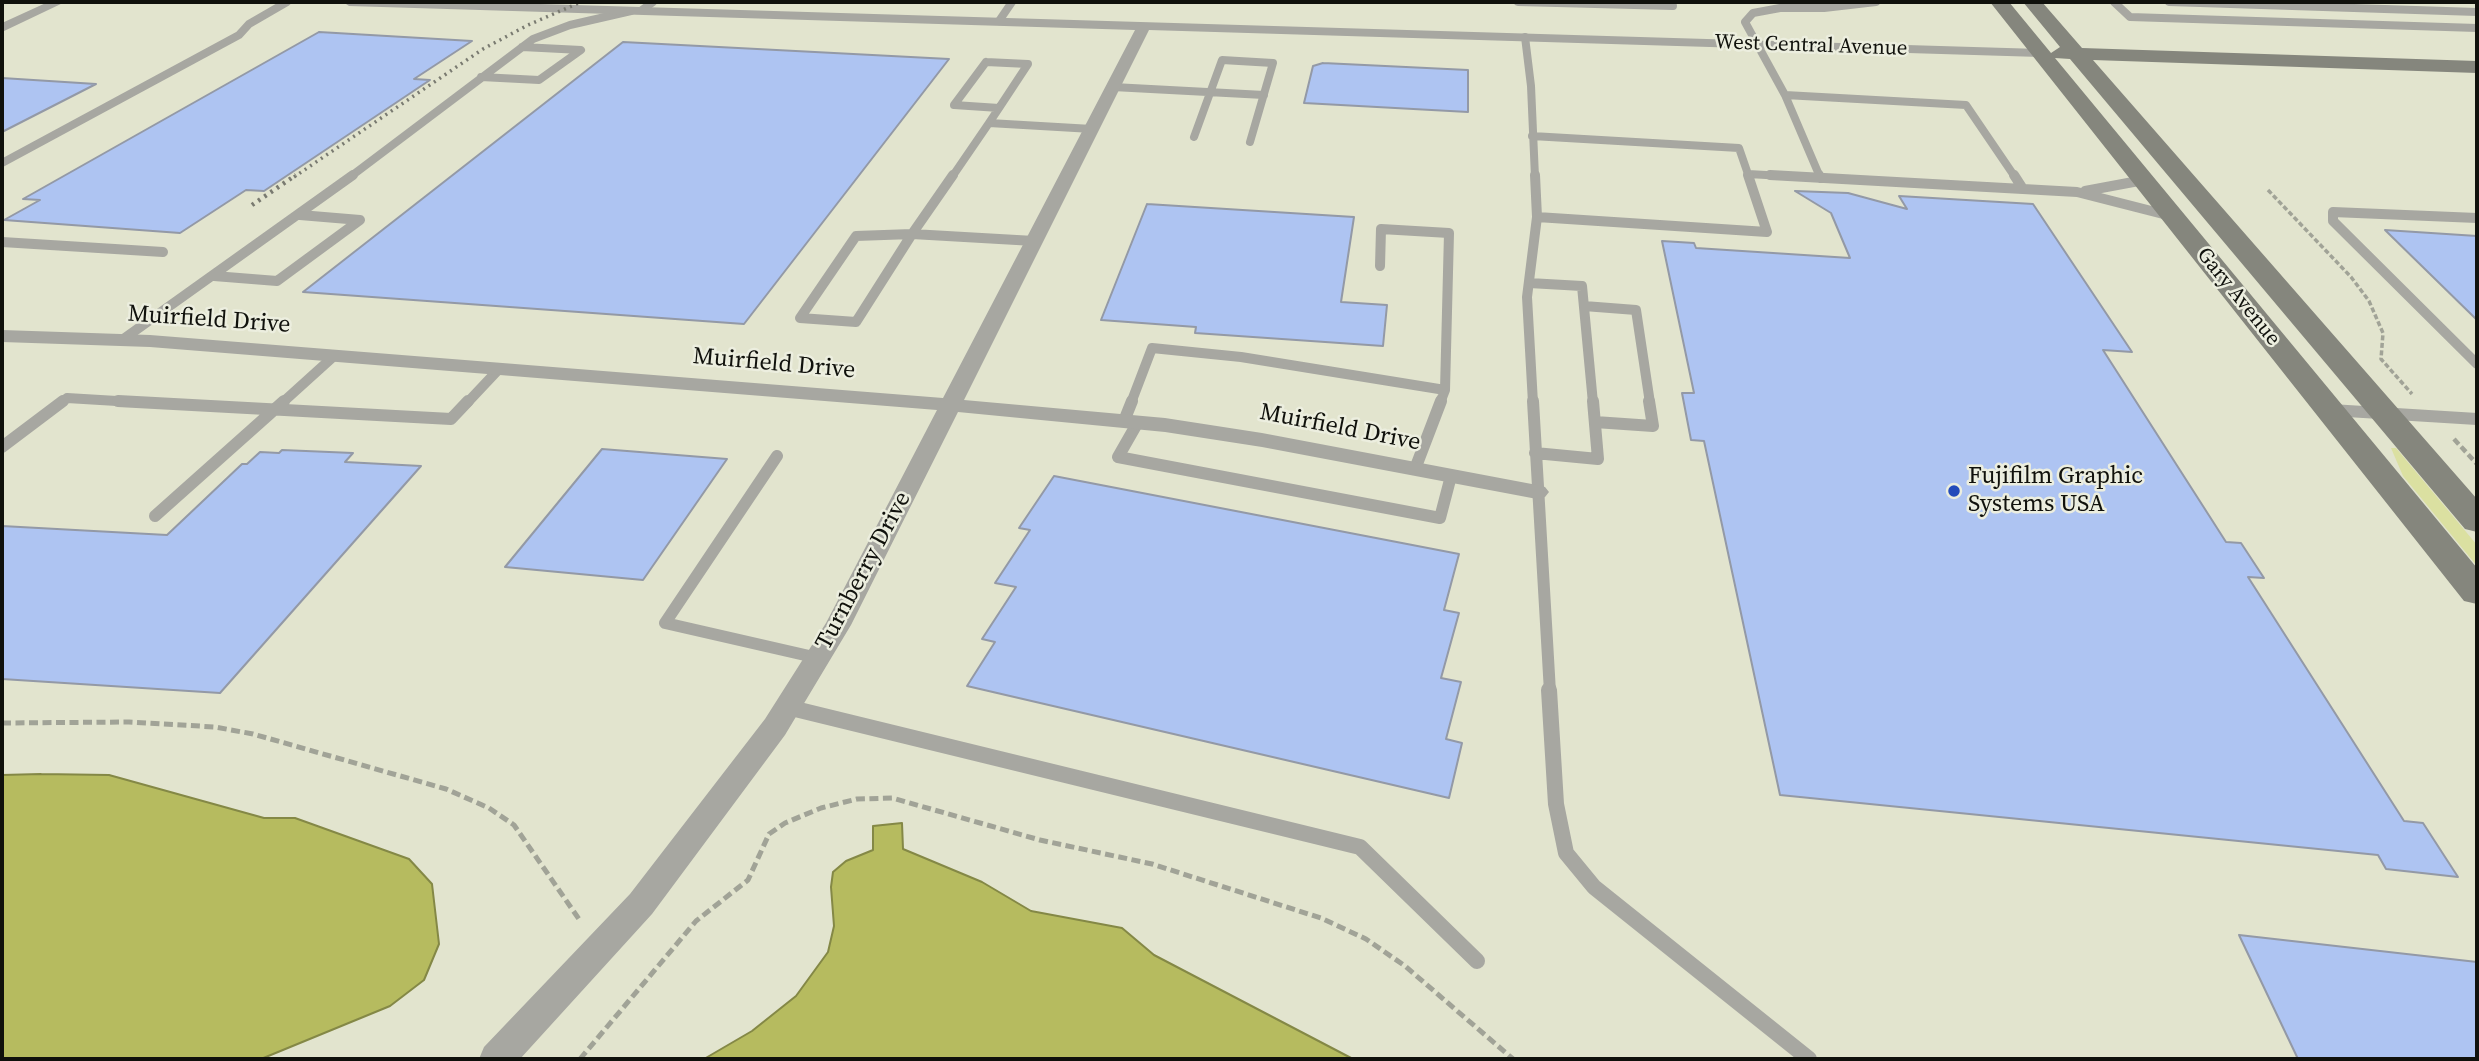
<!DOCTYPE html>
<html>
<head>
<meta charset="utf-8">
<style>
	body { margin:0 }
	#map { position:relative; width:2479px; height:1061px; overflow:hidden; background:#eceedf; font-family:"Source Serif 4",serif }
	canvas { display:block }
	.frame { position:absolute; inset:0; border:4px solid #10110c; pointer-events:none }
</style>
</head>
<body>
<div id="map">
<canvas width="2479" height="1061"></canvas>
<div class="frame"></div>
</div>
<script>
const c = document.querySelector('canvas').getContext('2d');
c.lineJoin = 'round';
function fillPath(path, color) {
  c.fillStyle = color;
  c.fill(path, 'evenodd');
}
function shape(rows) {
  const path = new Path2D();
  for (const r of rows) {
    path.moveTo(r[0], r[1]);
    for (let i = 2; i < r.length; i += 2) path.lineTo(r[i], r[i + 1]);
  }
  return path;
}
function trace(path, color, width, dash) {
  c.strokeStyle = color;
  c.lineWidth = width;
  c.lineCap = dash ? 'butt' : 'round';
  c.setLineDash(dash || []);
  c.stroke(path);
}
function write(font, color, halo, rows, align = 'center') {
  c.font = font + ' "Source Serif 4",serif';
  c.lineWidth = 5;
  c.setLineDash([]);
  c.textBaseline = 'middle';
  c.strokeStyle = halo;
  c.fillStyle = color;
  for (const [text, x, y, turn = 0] of rows) {
    c.save();
    c.translate(x, y);
    c.rotate((+turn || 0) * Math.PI / 180);
    c.textAlign = isNaN(turn) ? turn : align;
    if (halo) c.strokeText(text, 0, 0);
    c.fillText(text, 0, 0);
    c.restore();
  }
}
fillPath(shape([
	[2,2,2477,2,2477,1059,2,1059]
]), '#e2e4ce');
fillPath(shape([
	[2391,448,2396,448,2477,545,2477,566,2403,476]
]), '#dbe0a1');
const water = shape([
	[41,774,109,775,264,818,295,818,409,859,432,884,439,944,424,980,390,1006,261,1059,2,1059,2,775,41,774],
	[902,823,903,849,982,882,1031,911,1122,928,1154,955,1353,1059,704,1059,752,1031,796,996,828,952,834,926,831,887,833,872,846,861,873,850,873,826,902,823]
]);
fillPath(water, '#b6bb5f');
trace(water, '#848846', 2);
const building = shape([
	[319,32,472,41,414,79,430,80,264,191,246,190,180,233,4,220,40,200,23,199,319,32],
	[623,42,949,59,744,324,303,292,623,42],
	[1323,63,1468,70,1468,112,1304,103,1313,66,1323,63],
	[2,78,96,84,2,132,2,78],
	[1795,191,1848,193,1907,209,1899,196,2033,204,2132,352,2103,350,2226,542,2241,543,2264,578,2248,577,2404,821,2423,823,2458,877,2386,869,2378,855,1780,795,1704,441,1691,440,1682,393,1694,393,1662,241,1694,243,1696,248,1850,258,1831,213,1795,191],
	[1147,204,1354,217,1341,302,1387,305,1383,346,1195,333,1196,327,1101,320,1147,204],
	[2385,230,2477,236,2477,320,2385,230],
	[602,449,727,459,643,580,505,567,602,449],
	[282,450,353,453,345,462,421,466,220,693,2,679,2,526,167,535,242,464,247,464,260,452,279,453,282,450],
	[1054,476,1459,554,1444,610,1459,613,1441,678,1461,682,1446,739,1462,743,1449,798,967,686,995,642,982,639,1016,587,995,583,1030,530,1019,528,1054,476],
	[2239,935,2477,962,2477,1059,2298,1059,2239,935]
]);
fillPath(building, '#aec4f2');
trace(building, '#9399a6', 2);
trace(shape([
	[2268,190,2351,277,2369,301,2383,333,2381,359,2412,394]
]), '#a1a397', 3.5, [5, 2.5]);
trace(shape([
	[2454,439,2477,464]
]), '#a1a397', 4.5, [7, 3.5]);
trace(shape([
	[2,723,129,722,215,727,253,734,446,789,489,808,514,825,581,922],
	[580,1059,696,921,748,880,769,834,785,823,821,808,857,799,892,798,1040,840,1152,864,1321,918,1366,939,1405,966,1513,1059]
]), '#a1a397', 5, [9, 4.5]);
trace(shape([
	[1518,2,1673,6],
	[2114,2,2130,17,2477,28],
	[2169,2,2477,12],
	[642,10,653,2],
	[999,21,1012,2],
	[1525,37,1531,86,1535,177],
	[986,62,1028,64,999,108,954,105,986,62],
	[481,77,539,80,581,50,522,47],
	[1113,87,1264,95],
	[1785,95,1745,22,1753,13,1780,8,1824,8,1876,2],
	[999,108,989,123,1092,129],
	[1532,136,1739,148,1749,177],
	[1194,137,1222,60,1273,63,1250,142],
	[2,163,239,35,249,24,287,2],
	[1748,174,1802,177],
	[350,177,533,39,570,25,631,11],
	[952,177,989,123],
	[1820,177,1785,95,1966,105,2015,177]
]), '#a7a7a1', 8);
trace(shape([
	[953,175,912,234,1034,241],
	[1770,175,2077,192,2171,216],
	[1819,175,1820,178],
	[2014,175,2023,189],
	[2085,191,2144,180],
	[1537,217,1767,232,1748,175],
	[2477,218,2333,212,2333,221,2477,364],
	[912,234,856,322,800,318,856,236,912,234],
	[2,242,163,252],
	[1380,266,1381,229,1449,233,1445,390],
	[214,276,277,281,360,220,300,215],
	[1529,283,1582,286,1593,403],
	[1584,306,1636,310,1650,403],
	[122,340,353,175],
	[61,403,67,398,150,403],
	[282,403,334,356],
	[467,403,499,369],
	[1131,403,1152,348,1241,357,1445,390,1440,403],
	[1533,403,1527,297,1537,217,1535,175]
]), '#a7a7a1', 10);
trace(shape([
	[118,401,451,419,468,401],
	[1533,401,1550,692],
	[2331,410,2477,419],
	[1124,421,1132,401],
	[1138,422,1118,457,1440,518,1451,476],
	[1595,422,1653,426,1649,401],
	[2,447,63,401],
	[1535,453,1598,459,1593,401],
	[777,456,665,623,818,658],
	[1415,469,1441,401],
	[155,516,284,401]
]), '#a7a7a1', 12);
trace(shape([
	[1549,690,1556,804,1566,853,1594,887,1809,1059],
	[787,707,1360,847,1477,961]
]), '#a7a7a1', 16);
fillPath(shape([
	[48,2,65,2,2,32,2,23,48,2],
	[343,2,474,2,2040,49,2047,53,2040,57,1149,30,964,400,1165,418,1262,433,1537,485,1545,487,1549,492,1545,497,1537,499,1262,447,1165,432,958,412,851,625,785,735,652,914,520,1059,479,1059,484,1047,630,894,765,719,826,623,937,410,150,347,2,342,2,330,150,335,943,398,1135,30,349,6,343,2]
]), '#a7a7a1');
fillPath(shape([
	[1990,2,2009,2,2051,53,2060,47,2023,2,2042,2,2082,48,2477,61,2477,73,2093,60,2477,499,2477,532,2465,529,2070,59,2055,58,2477,568,2477,604,2464,601,1990,2]
]), '#85867d');
trace(shape([
	[294,177,483,49,528,25,581,2]
]), '#797a70', 3.5, [2, 4.5]);
trace(shape([
	[252,205,296,175]
]), '#797a70', 4.5, [2.5, 5]);
for (const [x, y, r, color] of [
	[1954,491,7,"#234bba"]
]) {
  const dot = new Path2D();
  dot.arc(x, y, r, 0, 2 * Math.PI);
  c.fillStyle = color;
  c.fill(dot);
  trace(dot, '#eceedf', 2.5);
}
write('21px', '#10110c', '#eceedf', [
	["West Central Avenue",1811,46,2],
	["Gary Avenue",2238,297,51]
]);
write('24px', '#10110c', '#eceedf', [
	["Muirfield Drive",209,320,4],
	["Muirfield Drive",774,364,5],
	["Muirfield Drive",1340,428,11],
	["Turnberry Drive",864,571,-62]
]);
write('24px', '#10110c', '#eceedf', [
	["Fujifilm Graphic",1968,477],
	["Systems USA",1968,505]
], 'left');
</script>
</body>
</html>
